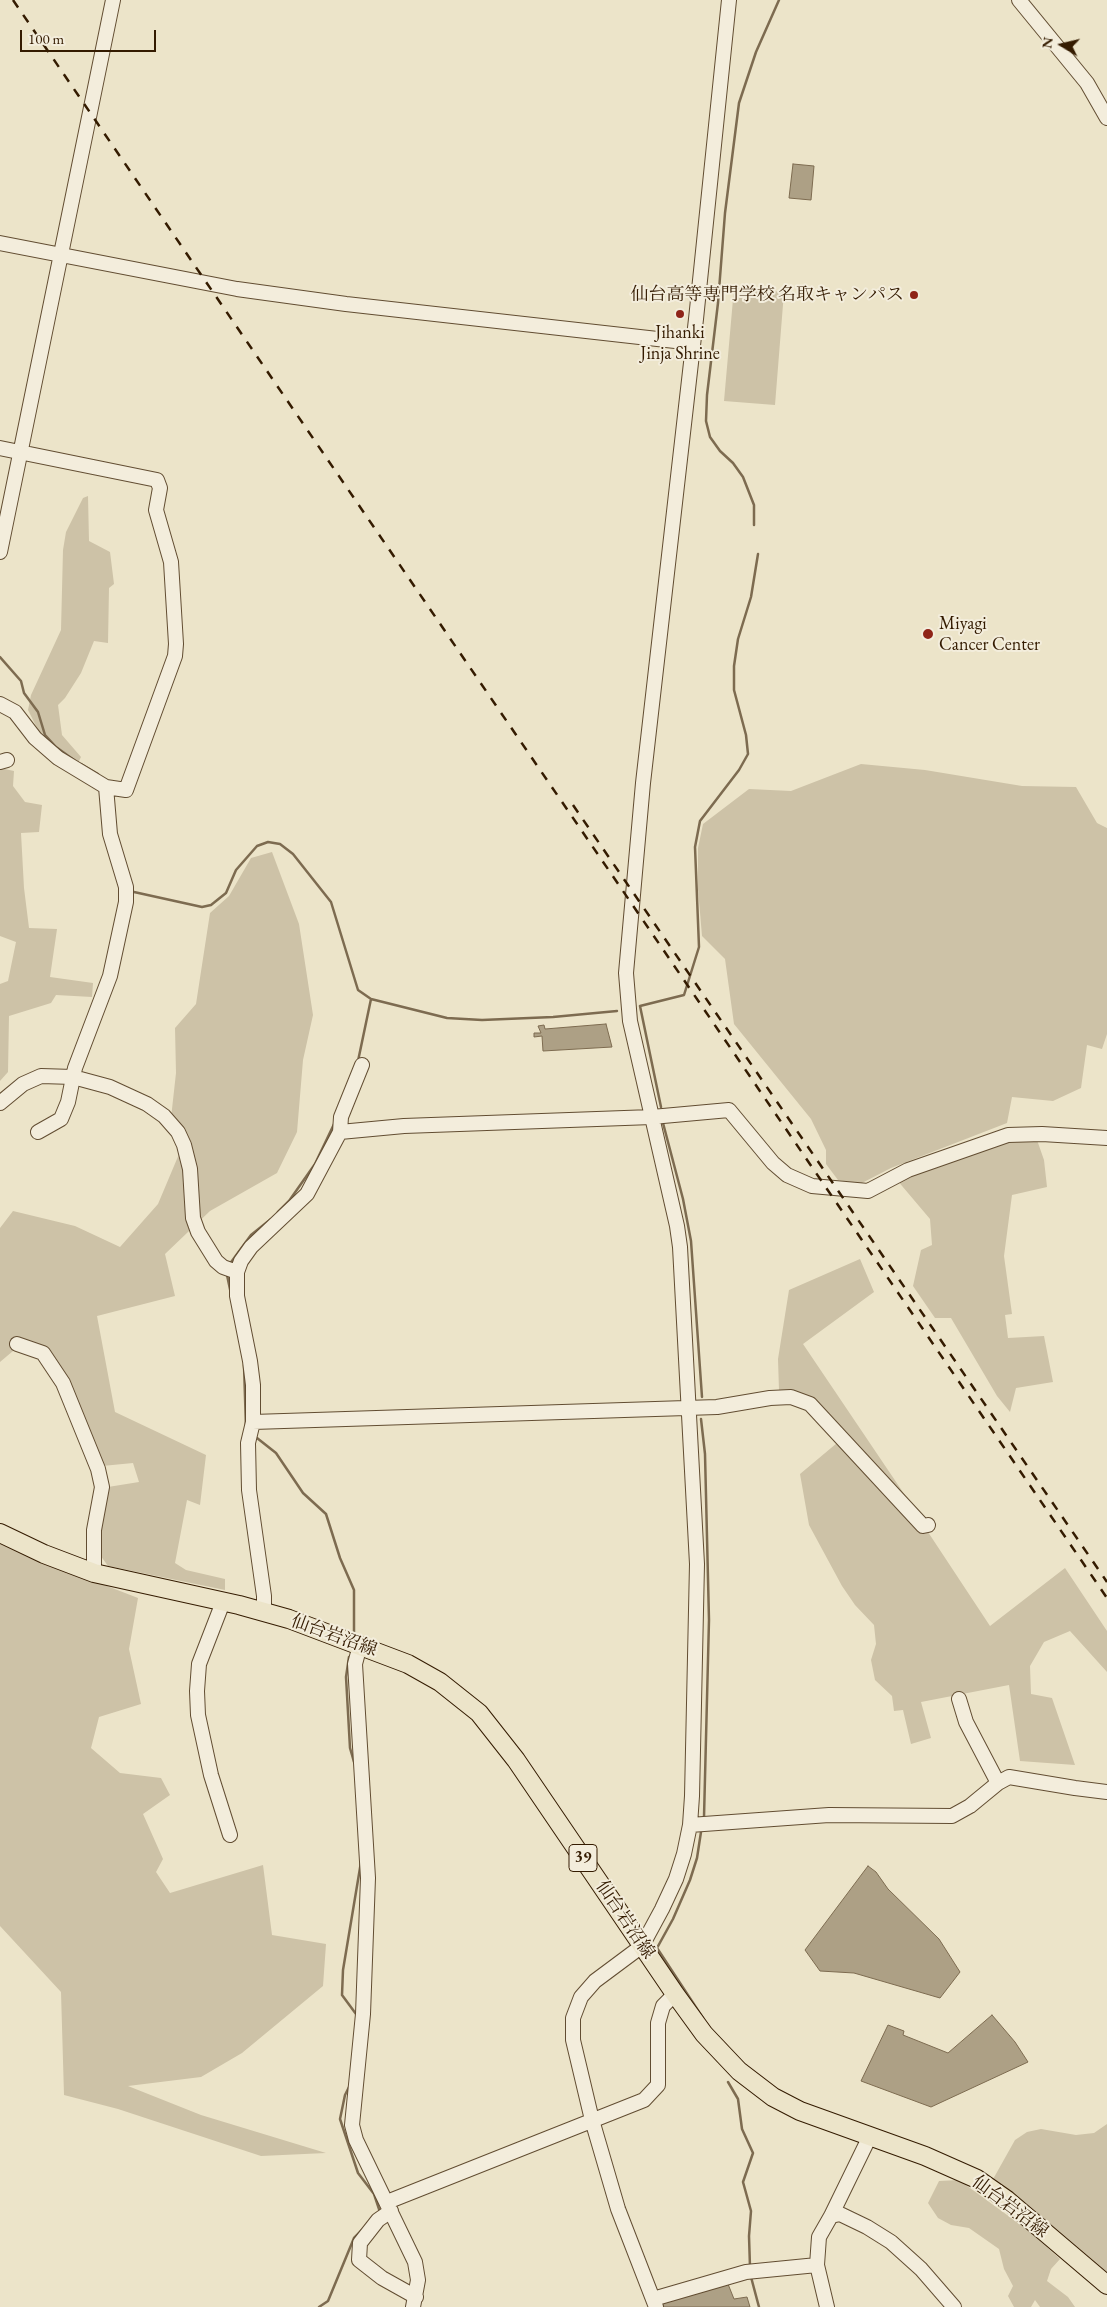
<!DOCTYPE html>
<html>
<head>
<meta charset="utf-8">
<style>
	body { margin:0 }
	#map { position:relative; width:1107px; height:2307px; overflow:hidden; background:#ece4c9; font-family:"EB Garamond",serif }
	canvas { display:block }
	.north { position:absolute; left:1037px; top:20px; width:50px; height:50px; -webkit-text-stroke:4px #f3eddc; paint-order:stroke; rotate:279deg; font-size:14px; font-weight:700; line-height:20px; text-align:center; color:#341b00 }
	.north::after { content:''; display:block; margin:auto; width:18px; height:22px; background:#341b00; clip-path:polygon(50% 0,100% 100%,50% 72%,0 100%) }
	.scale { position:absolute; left:20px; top:30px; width:136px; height:22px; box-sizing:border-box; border:2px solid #341b00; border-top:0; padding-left:6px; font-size:15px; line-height:18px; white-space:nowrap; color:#341b00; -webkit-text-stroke:4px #f3eddc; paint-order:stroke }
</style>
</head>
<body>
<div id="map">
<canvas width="1107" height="2307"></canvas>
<div class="north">N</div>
<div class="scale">100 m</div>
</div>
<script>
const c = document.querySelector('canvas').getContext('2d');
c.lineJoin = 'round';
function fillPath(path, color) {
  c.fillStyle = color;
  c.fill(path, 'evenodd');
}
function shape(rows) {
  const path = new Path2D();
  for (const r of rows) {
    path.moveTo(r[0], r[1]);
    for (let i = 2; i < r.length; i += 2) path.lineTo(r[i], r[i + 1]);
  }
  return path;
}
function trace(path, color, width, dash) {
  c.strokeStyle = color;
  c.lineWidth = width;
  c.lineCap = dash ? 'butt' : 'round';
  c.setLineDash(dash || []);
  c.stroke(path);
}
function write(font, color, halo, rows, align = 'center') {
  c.font = font + ' "EB Garamond","Noto Serif JP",serif';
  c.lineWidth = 4;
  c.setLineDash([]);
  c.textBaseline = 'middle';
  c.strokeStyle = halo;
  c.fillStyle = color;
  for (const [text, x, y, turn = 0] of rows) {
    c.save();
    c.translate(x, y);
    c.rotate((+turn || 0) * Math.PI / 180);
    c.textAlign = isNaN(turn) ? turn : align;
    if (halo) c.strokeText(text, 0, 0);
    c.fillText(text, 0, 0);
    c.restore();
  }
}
fillPath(shape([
	[734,288,784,292,775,405,724,401],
	[88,496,89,541,110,552,114,584,109,588,108,643,94,641,81,673,65,698,58,705,62,735,81,757,77,765,55,751,39,732,28,710,31,695,61,630,63,550,66,532,83,498],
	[861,764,925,770,1022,786,1076,787,1097,823,1107,828,1107,1034,1102,1049,1087,1045,1081,1088,1053,1101,1012,1097,1007,1123,891,1168,860,1184,838,1180,826,1164,826,1150,811,1119,734,1024,725,959,702,936,698,889,698,848,703,824,749,789,791,791],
	[0,768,14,771,13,786,25,802,42,805,39,832,21,833,24,888,29,928,57,929,50,977,93,983,92,997,56,995,51,1003,9,1016,8,1072,0,1081,0,984,8,981,16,942,0,936],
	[272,852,299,924,313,1015,303,1060,297,1132,277,1173,210,1211,165,1254,175,1296,97,1316,115,1412,206,1455,200,1505,187,1500,175,1563,186,1570,225,1579,225,1590,108,1566,95,1548,108,1487,139,1482,133,1463,102,1466,65,1381,26,1340,0,1362,0,1228,13,1211,75,1226,120,1247,158,1204,182,1147,170,1127,176,1073,175,1028,196,1004,210,913,229,896,251,858],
	[1037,1140,1044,1160,1047,1187,1012,1195,1004,1256,1012,1314,1005,1315,1008,1338,1044,1336,1053,1382,1016,1388,1010,1412,997,1396,951,1318,935,1318,913,1286,921,1250,932,1245,930,1219,897,1180,1007,1143],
	[860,1259,874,1292,803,1344,917,1513,817,1404,791,1390,779,1390,778,1359,789,1290],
	[837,1443,926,1529,990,1626,1065,1568,1107,1631,1107,1672,1070,1631,1044,1642,1030,1666,1031,1694,1052,1698,1075,1765,1020,1761,1009,1685,921,1702,931,1738,911,1744,903,1710,894,1711,892,1696,875,1680,871,1660,876,1644,874,1625,855,1605,842,1586,809,1525,800,1474],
	[0,1543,27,1555,138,1598,129,1649,141,1704,99,1717,91,1748,120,1773,161,1778,170,1795,143,1814,163,1859,156,1872,170,1893,263,1865,272,1935,326,1944,323,1986,242,2053,201,2077,128,2086,201,2115,326,2153,261,2156,118,2109,64,2095,61,1992,0,1926],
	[1107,2124,1107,2275,992,2181,1015,2140,1027,2132,1041,2129,1076,2135,1094,2133],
	[959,2180,1029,2231,1060,2259,1051,2269,1047,2281,1068,2297,1075,2307,1040,2307,1035,2300,1031,2307,1014,2307,1008,2296,1013,2286,1004,2269,999,2249,969,2228,951,2225,938,2218,928,2203,939,2181]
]), '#cdc2a7');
const water = shape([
	[793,164,814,166,811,200,789,198,793,164],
	[606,1024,612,1047,543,1051,542,1036,534,1037,534,1033,541,1033,538,1026,544,1025,545,1029,606,1024],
	[868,1866,876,1872,888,1889,939,1939,960,1972,940,1998,854,1973,820,1971,805,1950,868,1866],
	[992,2015,1015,2042,1028,2062,931,2107,861,2081,888,2025,904,2031,903,2035,948,2053,992,2015],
	[728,2284,734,2299,747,2297,750,2307,662,2307,659,2300,728,2284]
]);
fillPath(water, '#ada085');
trace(water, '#7d6b50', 1);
trace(shape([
	[754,525,754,505,743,477,733,463,720,451,710,437,706,421,707,395,718,303,725,213,739,103,756,52,779,0],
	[0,657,21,681,24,693,38,712,45,735,56,747,74,760],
	[81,764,98,774],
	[134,892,202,907,211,905,226,893,236,870,257,846,268,842,280,844,293,854,331,902,358,990,371,999,447,1018,482,1020,553,1017,617,1011],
	[358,1061,371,999],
	[661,1107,640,1006,684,995,699,947,695,847,700,821,739,770,748,754,746,735,734,690,734,666,738,639,751,597,758,554],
	[663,1123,683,1199,691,1241,702,1397],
	[278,1212,289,1201,315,1164,335,1122],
	[229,1265,251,1235,271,1219],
	[227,1275,231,1294],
	[244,1365,246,1428],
	[701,1419,705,1454,709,1620,704,1817],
	[257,1438,276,1453,303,1493,326,1514,340,1558,354,1590,354,1632],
	[349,1657,346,1677,350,1748,354,1762],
	[701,1832,697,1858,690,1880,673,1919,657,1948,703,2018],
	[356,2014,342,1995,343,1970,361,1862],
	[728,2082,738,2099,742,2129,753,2153,743,2182,751,2211,749,2236,750,2267],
	[349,2087,345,2095,340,2119,358,2173,374,2194,380,2212],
	[751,2277,759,2307],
	[319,2307,328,2301,354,2238,362,2230]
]), '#7d6b50', 2.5);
const minor = shape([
	[1019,0,1087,83,1107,118],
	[0,243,237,289,346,304,693,343],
	[0,448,157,480,160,488,156,510,171,562,176,644,175,656,126,790,106,787,58,758,35,738,15,712,0,704],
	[0,552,113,0],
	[0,762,7,760],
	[0,1103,23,1084,41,1076,73,1077,110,1087,147,1104,164,1116,178,1132,184,1145,190,1169,193,1218,198,1232,216,1261,223,1267,237,1272],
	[38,1132,61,1119,68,1102,75,1068,110,976,126,902,126,887,110,834,106,787],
	[340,1132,341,1117,362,1065],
	[17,1344,43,1353,63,1383,98,1469,102,1487,94,1530,94,1573],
	[253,1422,717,1407,770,1398,791,1397,810,1404,923,1526,928,1525],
	[223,1602,199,1664,197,1691,198,1715,211,1775,230,1835],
	[264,1611,264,1596,249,1490,248,1443,253,1422,253,1385,250,1361,237,1296,237,1272,241,1261,251,1247,307,1194,340,1132,404,1126,652,1117,729,1110,773,1163,787,1175,812,1186,868,1191,908,1170,1008,1135,1042,1134,1107,1138],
	[360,1645,355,1664,368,1878,363,2014,352,2125,356,2140,415,2262,418,2280,413,2307],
	[959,1699,966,1722,998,1783],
	[690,1825,829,1815,952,1816,970,1806,998,1783,1009,1777,1075,1788,1107,1792],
	[387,2202,644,2100,658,2085,658,2023,663,2006,675,1994],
	[391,2211,378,2220,360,2243,359,2260,382,2278,416,2297],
	[831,2216,840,2214,867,2227,891,2242,921,2269,954,2307],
	[653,2299,746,2272,817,2265],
	[656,2307,618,2209,592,2120,573,2040,573,2018,581,1997,595,1981,642,1946,662,1909,676,1879,684,1854,690,1825,692,1796,697,1564,680,1247,677,1226,630,1021,626,973,643,783,696,319,729,0],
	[827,2307,817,2265,819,2237,831,2216,870,2136]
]);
const major = shape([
	[0,1533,44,1554,94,1573,239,1605,289,1619,408,1664,440,1682,479,1713,516,1760,675,1994,704,2034,739,2071,773,2097,800,2111,925,2156,977,2179,1007,2200,1107,2285]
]);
trace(minor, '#624d32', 16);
trace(major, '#341b00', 20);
trace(minor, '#f3eddc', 14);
trace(major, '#ece4c9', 18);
trace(shape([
	[13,0,1107,1598],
	[573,805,1107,1582]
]), '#341b00', 2.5, [9, 9]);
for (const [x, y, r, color] of [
	[914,295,5,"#8f2418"],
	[680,314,5,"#8f2418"],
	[928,634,6,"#8f2418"]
]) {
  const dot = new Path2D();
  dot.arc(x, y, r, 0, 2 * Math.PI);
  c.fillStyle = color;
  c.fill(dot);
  trace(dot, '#f3eddc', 2);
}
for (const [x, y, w] of [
	[583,1858,28]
]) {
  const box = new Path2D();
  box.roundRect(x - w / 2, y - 13.5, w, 27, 4);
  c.fillStyle = '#f3eddc';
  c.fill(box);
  trace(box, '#341b00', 1);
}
write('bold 16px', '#341b00', null, [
	["39",583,1858]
]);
write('18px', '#341b00', '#f3eddc', [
	["仙台高等専門学校 名取キャンパス",904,295],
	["Jihanki",680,333,"center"],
	["Jinja Shrine",680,354,"center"],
	["Miyagi",939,624,"left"],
	["Cancer Center",939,645,"left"]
], 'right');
write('18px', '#341b00', '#f3eddc', [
	["仙台岩沼線",334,1636,20],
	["仙台岩沼線",625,1920,56],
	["仙台岩沼線",1010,2207,37]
]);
</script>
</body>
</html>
